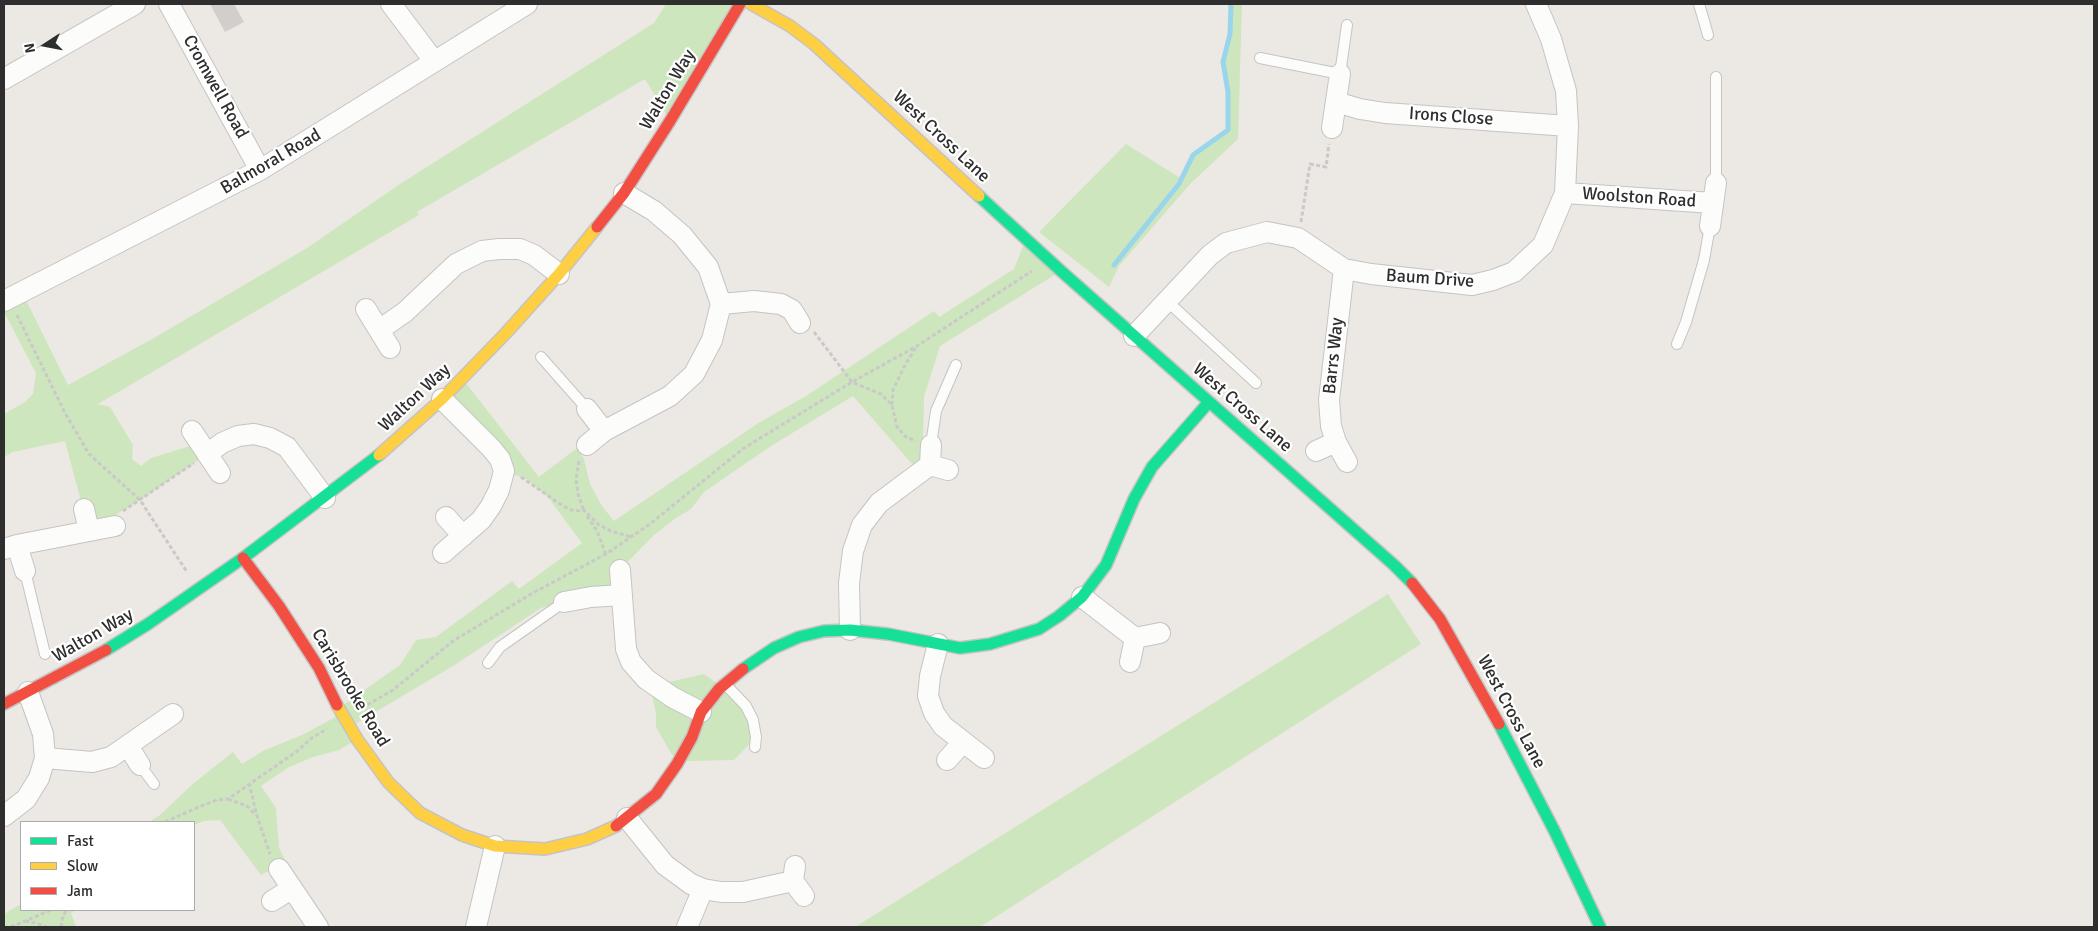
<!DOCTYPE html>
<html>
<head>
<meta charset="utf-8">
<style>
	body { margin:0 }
	#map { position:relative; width:2098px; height:931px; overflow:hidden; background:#ece8e4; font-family:Signika,sans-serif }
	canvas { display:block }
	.frame { position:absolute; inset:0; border:5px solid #2e2e2e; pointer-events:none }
	.legend { position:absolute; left:20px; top:821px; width:175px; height:90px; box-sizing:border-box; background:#fff; border:1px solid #ababab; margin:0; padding:6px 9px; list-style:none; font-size:15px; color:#2e2e2e }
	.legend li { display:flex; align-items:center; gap:10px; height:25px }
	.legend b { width:25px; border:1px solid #ababab }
	.north { position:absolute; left:20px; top:20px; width:50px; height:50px; -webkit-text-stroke:4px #fff; paint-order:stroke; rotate:259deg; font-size:14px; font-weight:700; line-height:20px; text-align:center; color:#2e2e2e }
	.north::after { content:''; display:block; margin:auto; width:18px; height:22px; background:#2e2e2e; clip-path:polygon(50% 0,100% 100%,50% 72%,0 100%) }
</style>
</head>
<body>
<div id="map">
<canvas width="2098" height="931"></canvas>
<div class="frame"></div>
<ul class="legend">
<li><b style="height:6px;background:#16e098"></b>Fast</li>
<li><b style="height:6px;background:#ffcf43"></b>Slow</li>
<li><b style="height:6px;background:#f24e42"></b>Jam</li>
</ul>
<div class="north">N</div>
</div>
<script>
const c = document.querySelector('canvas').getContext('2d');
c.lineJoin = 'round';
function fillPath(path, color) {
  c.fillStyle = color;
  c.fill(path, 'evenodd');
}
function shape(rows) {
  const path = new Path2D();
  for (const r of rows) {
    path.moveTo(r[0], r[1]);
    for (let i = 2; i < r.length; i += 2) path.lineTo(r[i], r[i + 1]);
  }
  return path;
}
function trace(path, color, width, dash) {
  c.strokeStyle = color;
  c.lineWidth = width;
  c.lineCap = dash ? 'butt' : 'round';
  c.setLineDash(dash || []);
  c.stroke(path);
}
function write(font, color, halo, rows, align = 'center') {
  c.font = font + ' Signika,sans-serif';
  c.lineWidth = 4.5;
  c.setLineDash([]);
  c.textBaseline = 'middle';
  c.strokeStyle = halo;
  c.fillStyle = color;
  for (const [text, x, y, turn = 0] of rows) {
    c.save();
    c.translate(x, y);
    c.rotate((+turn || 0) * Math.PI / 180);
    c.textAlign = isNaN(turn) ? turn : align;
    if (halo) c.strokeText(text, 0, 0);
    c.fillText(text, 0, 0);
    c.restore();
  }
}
fillPath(shape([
	[666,4,740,4,670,121,645,79,417,212,419,215,98,404,110,407,133,445,132,459,141,466,151,458,200,443,207,454,140,500,89,531,65,441,13,452,4,457,4,414,25,402,33,394,36,373,4,312,4,301,22,292,68,385,154,338,307,248,400,184,654,23],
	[1231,4,1242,4,1238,139,1191,183,1119,266,1109,287,1039,232,1126,144,1182,179,1193,155,1228,130,1228,92,1223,62,1230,34],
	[1026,239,1061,271,940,346,924,397,923,442,919,472,853,396,771,446,704,492,691,509,676,518,654,535,620,570,622,595,576,599,541,608,453,666,350,727,357,739,339,750,313,757,289,767,261,786,276,808,279,848,286,862,261,875,220,820,204,821,194,825,194,822,149,822,160,815,194,783,233,752,242,764,263,751,304,734,341,714,339,708,400,665,416,640,436,637,512,581,519,589,582,543,547,496,526,479,504,471,442,399,462,378,539,477,577,448,584,459,590,484,602,506,614,521,760,422,806,396,934,311,939,317,1014,269],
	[1388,594,1421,644,980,927,855,927],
	[704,674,740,700,756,737,734,760,689,761,672,755,656,727,656,714,652,695,655,685],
	[21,904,21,910,76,910,71,913,76,927,4,927,4,914]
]), '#cee6be');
trace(shape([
	[1114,265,1179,184,1193,155,1228,130,1228,92,1223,62,1230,34,1231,4]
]), '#99d6ec', 5);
fillPath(shape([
	[210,4,234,4,244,22,225,32]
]), '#d1cecb');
const lane = shape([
	[1699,4,1708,35],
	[1260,58,1340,74,1347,25],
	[1716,183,1716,77],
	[1167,301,1256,383],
	[1677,344,1686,322,1704,260,1710,226],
	[541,357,587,409],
	[931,445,936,411,956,365],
	[25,571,45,654],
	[488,663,500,647,564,602],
	[726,685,746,706,753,720,756,737,755,747],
	[140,765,154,784]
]);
const street = shape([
	[169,4,260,170],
	[391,4,434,61],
	[4,79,135,4],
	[1336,102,1360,109,1385,113,1568,126],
	[1332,128,1340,74],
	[1565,193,1713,203],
	[1710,226,1716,183],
	[1344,269,1329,400,1331,426,1336,442,1347,462],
	[4,301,260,170,527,4],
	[721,304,754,301,781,304,792,310,800,323],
	[366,309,390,348],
	[379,330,405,312,456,264,482,251,499,249,520,249,534,255,559,274],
	[1134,336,1210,255,1226,243,1267,232,1298,238,1344,269,1371,274,1472,285,1493,280,1514,272,1543,245,1565,193,1568,126,1566,91,1551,39,1536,4],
	[442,399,491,448,500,459,504,471,499,490,491,506,481,520,443,553],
	[587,409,604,431],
	[192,431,220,473],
	[587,445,604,431,670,396,694,374,712,340,721,304,708,267,682,235,654,211,624,193],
	[931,445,930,465,948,470],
	[1316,451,1336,442],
	[207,454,222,443,238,436,254,434,270,438,287,447,325,498],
	[84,509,89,531],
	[446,517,463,536],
	[17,545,25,571],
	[4,549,17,545,115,526],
	[620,570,626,649,631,662,646,679,672,697,701,712],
	[1082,597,1135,638],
	[564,602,591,597,622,595],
	[850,630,849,583,853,551,862,525,879,503,930,465],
	[938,644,930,676,928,696,934,713,943,726,984,758],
	[1130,662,1135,638,1160,633],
	[128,746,140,765],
	[45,758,92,762,111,757,173,714],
	[947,760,963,742],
	[4,816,26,799,39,778,45,758,43,734,28,692],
	[627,818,665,865,691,884,703,889,721,892,743,892,793,881],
	[795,866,793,881,804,896],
	[279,869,318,927],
	[272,901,291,889],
	[476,927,495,846],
	[687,927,703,889]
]);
const fast = shape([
	[979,196,1061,271,1394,565,1412,583],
	[106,650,148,624,243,558,379,455],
	[743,669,774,648,799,637,824,631,850,630,888,634,960,648,990,644,1039,629,1059,616,1082,597,1106,565,1134,499,1152,467,1209,402],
	[1499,724,1555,832,1600,927]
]);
const slow = shape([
	[751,4,790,26,814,44,979,196],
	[379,455,442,399,506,333,559,274,597,227],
	[337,705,357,739,388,782,420,813,462,835,495,846,545,849,587,839,616,826]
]);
const jam = shape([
	[597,227,624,193,670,121,740,4],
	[243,558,279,606,319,668,337,705],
	[1412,583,1440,619,1499,724],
	[4,704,106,650],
	[616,826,656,794,677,764,692,737,701,712,719,689,743,669]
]);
trace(lane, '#c5c4c5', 12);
trace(street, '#c5c4c5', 22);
trace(fast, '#c5c4c5', 14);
trace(slow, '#c5c4c5', 14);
trace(jam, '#c5c4c5', 14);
trace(shape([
	[1301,222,1310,164,1326,167,1329,144],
	[17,315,65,413,89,454,140,500,187,572],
	[814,332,852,382,881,394,892,405,897,427,906,437,916,441],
	[892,405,893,390,904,367,916,347],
	[579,461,576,480,578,494,584,511],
	[521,477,563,506,574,511,584,510,599,525,611,531,631,537],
	[123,511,194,463],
	[587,516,597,531,606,555],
	[362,708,393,690,453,641,531,594,606,554,650,524,744,448,852,382,917,346,1032,271],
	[249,783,257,816,270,854],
	[228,799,247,806,256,815],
	[165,822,201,806,217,800,228,799,296,752,313,737,327,729],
	[25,921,36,923,46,927],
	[11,927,51,910],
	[61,927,62,920,66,910]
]), '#c9c9c8', 3, [4, 2.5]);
trace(lane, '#fcfcfb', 10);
trace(street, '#fcfcfb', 20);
trace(fast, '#16e098', 11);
trace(slow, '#ffcf43', 11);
trace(jam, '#f24e42', 11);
write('18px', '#2e2e2e', '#fff', [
	["Cromwell Road",215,87,61],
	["Walton Way",668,90,-59],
	["Irons Close",1451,117,4],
	["West Cross Lane",941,137,43],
	["Balmoral Road",271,162,-30],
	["Woolston Road",1639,198,4],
	["Baum Drive",1430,279,4],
	["Barrs Way",1334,356,-84],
	["Walton Way",415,398,-43],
	["West Cross Lane",1242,408,41],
	["Walton Way",93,636,-30],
	["Carisbrooke Road",350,688,59],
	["West Cross Lane",1511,712,62]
]);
</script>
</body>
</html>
